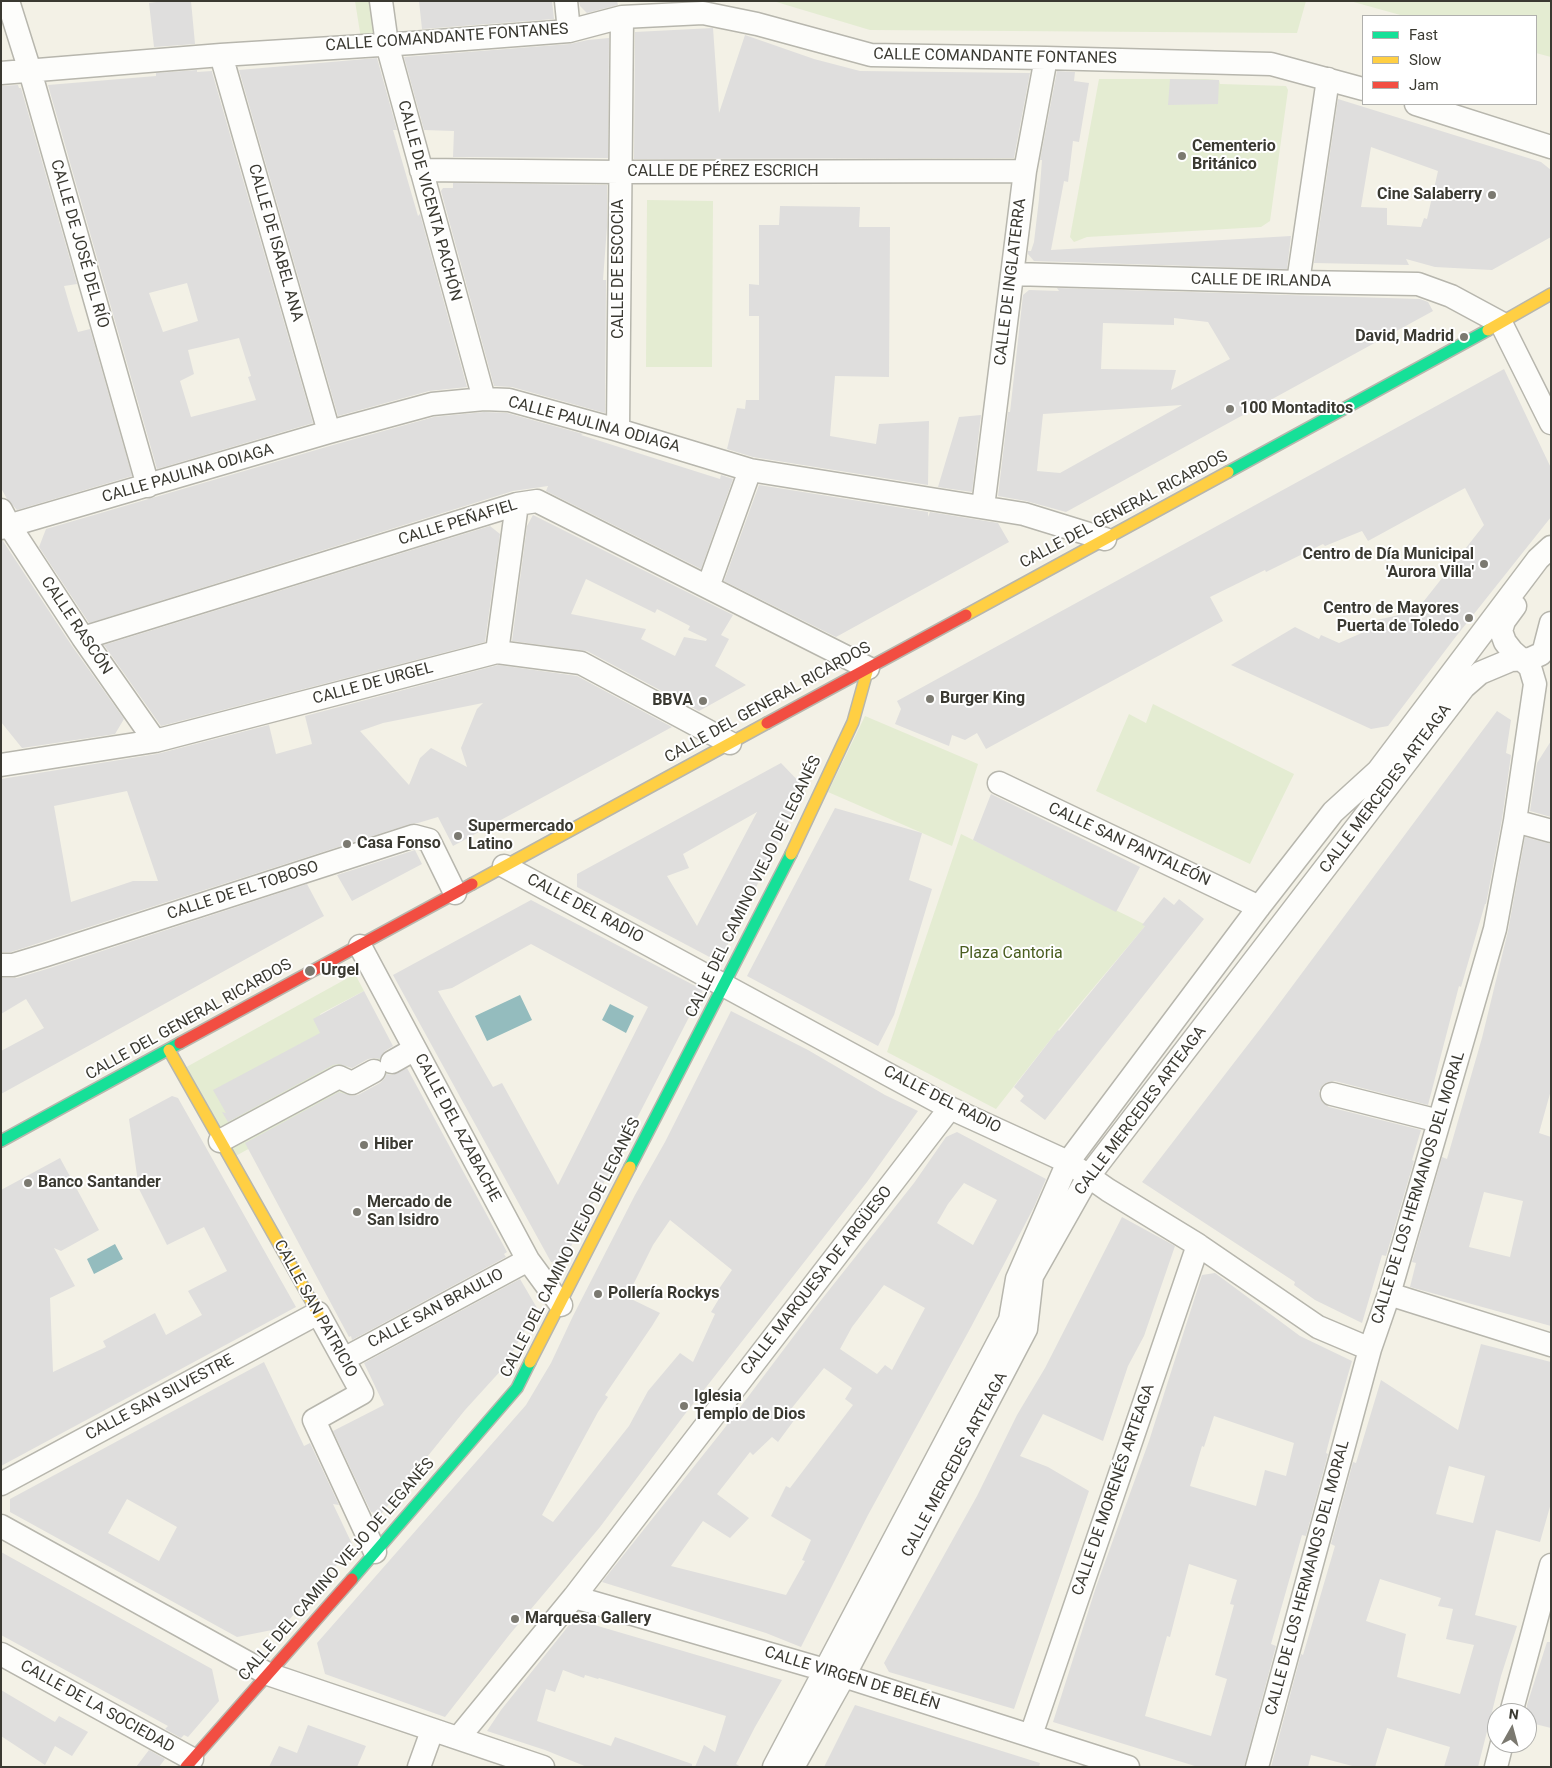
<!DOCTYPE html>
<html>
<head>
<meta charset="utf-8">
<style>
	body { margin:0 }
	#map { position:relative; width:1552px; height:1768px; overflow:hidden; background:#f3f1e6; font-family:Roboto,sans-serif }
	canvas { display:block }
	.frame { position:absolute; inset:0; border:2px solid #3a3931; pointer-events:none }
	.legend { position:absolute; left:1362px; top:15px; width:175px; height:90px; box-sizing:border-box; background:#fff; border:1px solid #b0b0ad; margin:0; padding:6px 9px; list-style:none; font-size:15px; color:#3a3931 }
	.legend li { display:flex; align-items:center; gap:10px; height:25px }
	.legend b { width:25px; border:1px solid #b0b0ad }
	.north { position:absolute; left:1487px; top:1703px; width:50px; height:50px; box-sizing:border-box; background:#fff; border:1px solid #b0b0ad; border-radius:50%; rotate:7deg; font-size:14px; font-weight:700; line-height:20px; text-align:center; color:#3a3931 }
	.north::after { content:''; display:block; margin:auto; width:18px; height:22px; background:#7b7970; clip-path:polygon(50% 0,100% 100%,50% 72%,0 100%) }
</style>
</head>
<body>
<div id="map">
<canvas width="1552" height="1768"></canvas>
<div class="frame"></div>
<ul class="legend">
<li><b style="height:6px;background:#16e098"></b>Fast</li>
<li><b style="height:6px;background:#ffcf43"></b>Slow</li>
<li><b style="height:6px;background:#f24e42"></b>Jam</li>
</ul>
<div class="north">N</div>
</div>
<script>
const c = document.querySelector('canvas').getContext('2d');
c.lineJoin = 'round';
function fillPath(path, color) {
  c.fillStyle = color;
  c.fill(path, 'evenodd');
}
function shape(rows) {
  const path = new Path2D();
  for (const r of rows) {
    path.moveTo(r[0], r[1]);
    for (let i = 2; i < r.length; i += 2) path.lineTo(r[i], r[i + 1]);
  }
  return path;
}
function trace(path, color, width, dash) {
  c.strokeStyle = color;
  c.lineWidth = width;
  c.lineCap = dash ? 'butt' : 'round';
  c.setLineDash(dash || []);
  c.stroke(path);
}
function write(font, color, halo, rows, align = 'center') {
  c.font = font + ' Roboto,sans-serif';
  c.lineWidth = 4;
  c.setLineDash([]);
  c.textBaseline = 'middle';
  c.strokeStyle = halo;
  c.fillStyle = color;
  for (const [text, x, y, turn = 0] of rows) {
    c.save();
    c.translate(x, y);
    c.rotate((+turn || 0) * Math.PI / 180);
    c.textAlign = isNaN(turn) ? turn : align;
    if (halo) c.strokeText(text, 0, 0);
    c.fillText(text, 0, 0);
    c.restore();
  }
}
fillPath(shape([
	[355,1,388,1,394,44,362,45],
	[773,1,1306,1,1297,33,870,30],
	[1350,1,1551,1,1551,57,1536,53,1536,16,1404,16],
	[1099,79,1206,79,1219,80,1220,84,1286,86,1288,90,1270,221,1261,227,1087,237,1074,242,1070,237],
	[647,200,713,201,712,367,646,367],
	[1153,704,1294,774,1250,864,1096,791,1129,714,1146,723],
	[865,716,978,764,952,846,828,792],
	[961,834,1146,925,1058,1030,996,1109,887,1052],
	[355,974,364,991,320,1014,350,1073,395,1049,405,1064,230,1159,181,1070]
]), '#e4ecd2');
fillPath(shape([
	[520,995,532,1020,487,1041,475,1016],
	[610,1004,634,1016,626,1033,602,1020],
	[115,1244,123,1259,94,1274,87,1259]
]), '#94bcbe');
fillPath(shape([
	[164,1,191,1,195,44,154,47,149,3],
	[419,1,552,1,554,19,422,29],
	[579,1,617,1,618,5,587,13,580,6],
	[713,28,719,113,745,35,814,59,860,71,1030,73,1014,158,634,159,635,32],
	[609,38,608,158,453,157,454,131,424,130,404,57,570,44,588,40],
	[377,58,397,130,393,130,418,216,420,214,467,387,429,391,338,416,239,70],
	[197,70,197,72,212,71,212,72,313,423,157,469,48,85,156,76,156,73],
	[187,283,198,321,163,332,149,293],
	[239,338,251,376,248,377,256,400,191,417,180,381,194,374,188,350],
	[1057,71,1075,72,1074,81,1089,83,1079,142,1073,141,1068,182,1064,181,1051,250,1291,236,1287,269,1034,261,1028,254,1028,251,1031,251,1034,242,1039,199,1042,160,1040,160],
	[1170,79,1219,80,1218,104,1168,105],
	[18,85,19,88,21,88,77,284,64,286,71,310,78,332,90,329,132,476,17,510,7,499,1,488,1,86],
	[1338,99,1541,162,1551,170,1551,237,1492,270,1435,267,1406,259,1409,265,1314,263],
	[1371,147,1438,171,1427,219,1424,218,1421,227,1387,225,1387,208,1361,207],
	[453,183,607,185,607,227,603,280,606,280,605,413,512,387,494,386,441,191,443,188,453,188],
	[780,206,860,207,859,227,890,227,889,377,835,376,830,436,876,444,879,424,929,421,928,485,753,457,727,449,737,408,745,409,746,400,759,400,759,316,749,316,749,284,759,285,759,225,779,225],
	[1057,288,1420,299,1428,302,1433,311,1066,512,1026,501,998,496,1008,412,1010,412,1023,295,1029,290,1059,291],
	[1174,318,1208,322,1230,359,1171,390,1176,370,1101,369,1103,323,1174,325],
	[1182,405,1060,473,1037,471,1043,414],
	[1504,369,1551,468,1551,517,1454,639,1388,726,1371,729,1231,665,1295,627,1319,639,1321,635,1339,643,1373,628,1377,620,1416,611,1484,525,1465,488,1368,541,1362,531,1325,546,1323,544,1266,572,1265,570,1210,597,1223,621,986,749,977,733,965,740,952,735,949,746,895,724,901,709,897,701],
	[484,412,507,413,583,434,581,435,720,479,721,475,733,479,701,569,546,491,548,486,513,491,89,623,39,547,46,529,333,445,434,417],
	[981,415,972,492,938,487,959,417],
	[759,485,928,512,928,517,930,512,998,523,1009,542,836,637,724,581],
	[533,515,733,615,721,635,729,639,715,666,746,685,699,711,587,651,512,641,527,526],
	[586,579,655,613,657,609,690,626,688,630,707,639,706,641,684,637,675,656,641,639,646,629,571,614],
	[490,526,500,534,485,642,161,726,104,645],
	[1,541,3,541,72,646,124,719,115,734,22,748,1,722],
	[498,665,577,676,672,727,453,846,438,817,418,823,410,824,42,942,11,952,1,952,1,779,157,754,269,725,276,754,312,744,305,716],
	[483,703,477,709,461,748,467,767,431,748,420,758,409,785,360,731,383,723],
	[127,791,158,881,133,881,71,902,54,806],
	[1497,711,1511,720,1506,753,1511,755,1502,819,1486,904,1485,904,1461,987,1459,986,1428,1105,1335,1081,1328,1082,1323,1085,1319,1091,1320,1098,1323,1103,1329,1107,1421,1130,1412,1160,1414,1161,1386,1256,1382,1255,1362,1323,1315,1300,1294,1285,1295,1282,1142,1182,1267,1020],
	[1551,741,1551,817,1530,811,1537,763],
	[781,763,805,788,719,962,577,887,577,874],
	[757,812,699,922,697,926,667,876,689,868,683,854],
	[991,794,1140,867,1116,912,973,840],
	[835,808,922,833,909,880,932,889,894,1015,878,1046,747,976],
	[1525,837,1551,844,1551,1090,1539,1133,1551,1137,1551,1326,1410,1287,1416,1263,1412,1262,1442,1157,1447,1159,1482,1038,1508,931],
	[1484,1192,1523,1201,1510,1257,1469,1247],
	[415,850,422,864,352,901,337,875],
	[307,884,324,916,1,1094,1,1051,44,1028,26,999,1,1014,1,978,17,978,50,968],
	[1164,897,1174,905,1179,899,1204,919,1045,1120,1020,1101,1024,1096,1014,1087,1058,1030,1059,1031,1145,926,1142,925],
	[531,900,703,990,564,1260,551,1262,393,975],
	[531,944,648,1007,558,1185,502,1083,493,1087,438,991,452,988],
	[364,991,393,1046,385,1051,380,1059,374,1058,368,1059,352,1068,339,1064,333,1065,228,1122,222,1112,226,1113,213,1090,320,1033,313,1019],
	[731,1011,808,1050,885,1095,918,1111,867,1182,685,1414,600,1527,510,1634,445,1717,325,1674,317,1643,526,1405,539,1383,551,1363,573,1316,635,1195,665,1142],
	[670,1220,732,1270,716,1293,720,1297,711,1312,715,1314,693,1362,680,1353,648,1391,629,1426,553,1522,542,1515,598,1412,608,1397,605,1395,652,1326,660,1313,627,1297,653,1245],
	[407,1068,507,1252,504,1254,506,1257,352,1340,351,1336,349,1337,245,1143,339,1092,352,1096,358,1095,380,1083,385,1078,386,1074,392,1075],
	[172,1096,178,1098,296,1307,1,1466,1,1190,60,1158,99,1230,61,1251,54,1248,75,1286,50,1298,53,1372,106,1347,103,1341,155,1313,166,1335,202,1315,188,1291,227,1271,204,1227,167,1245,139,1189,129,1119],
	[957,1132,1046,1179,1034,1207,971,1327,868,1515,801,1647,766,1633,602,1582,723,1430,818,1304,914,1183,946,1137],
	[964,1183,997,1200,973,1245,937,1223,948,1204],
	[884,1285,925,1308,892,1370,885,1365,877,1374,840,1349,852,1327],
	[824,1368,852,1388,845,1399,853,1405,790,1488,786,1486,771,1516,811,1540,802,1560,805,1561,786,1595,671,1566,703,1521,730,1538,749,1518,717,1494,750,1452,753,1455,772,1437,778,1442,795,1419,787,1414],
	[1122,1217,1175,1246,1144,1336,1128,1366,1103,1441,1043,1414,1020,1456,1048,1467,1089,1491,1014,1709,889,1672,884,1663,977,1496,1017,1415,1045,1368],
	[1215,1273,1300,1336,1352,1361,1333,1426,1326,1453,1328,1454,1306,1536,1302,1535,1271,1644,1276,1646,1244,1767,1198,1767,1053,1722,1096,1587,1149,1441,1202,1275],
	[1214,1416,1294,1443,1286,1476,1265,1470,1256,1506,1190,1486,1202,1446,1204,1447],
	[1189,1564,1237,1580,1230,1604,1234,1605,1215,1675,1227,1679,1211,1736,1145,1716,1167,1636,1170,1637],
	[520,1279,537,1308,505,1366,465,1410,381,1514,371,1512,333,1431,384,1405,364,1363],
	[1481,1344,1551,1362,1551,1503,1540,1542,1496,1530,1475,1615,1517,1626,1501,1676,1478,1767,1444,1767,1450,1747,1387,1728,1375,1767,1356,1767,1311,1755,1308,1767,1271,1767,1301,1654,1303,1655,1335,1546,1331,1544,1353,1462,1356,1463,1381,1380,1458,1430],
	[1449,1466,1485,1476,1473,1523,1436,1514],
	[1380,1579,1441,1598,1438,1606,1453,1609,1446,1639,1474,1645,1460,1694,1397,1677,1406,1634,1366,1621],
	[264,1362,304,1446,310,1443,339,1505,333,1504,353,1546,282,1628,237,1637,10,1512,10,1499],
	[127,1499,177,1527,159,1561,108,1533],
	[1,1552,212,1669,219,1701,188,1737,184,1735,181,1738,165,1729,168,1726,1,1635],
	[574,1619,782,1680,755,1727,736,1764,741,1767,695,1767,704,1745,715,1752,726,1716,599,1678,598,1679,585,1675,584,1678,563,1670,555,1692,546,1689,537,1721,611,1746,615,1737,692,1764,692,1767,587,1767,545,1750,487,1731,501,1710],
	[1547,1642,1551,1642,1551,1728,1527,1722,1527,1705],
	[1,1690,55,1722,59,1716,88,1732,72,1756,55,1746,45,1765,1,1736],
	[855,1705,1040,1763,1039,1767,824,1767],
	[308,1725,366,1746,357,1767,269,1767,279,1746,297,1753],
	[149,1750,165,1759,159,1767,136,1767]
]), '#dfdedd');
const street = shape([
	[8,1,30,71,148,486],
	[381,1,387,44,484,399],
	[566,1,569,31],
	[221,55,329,432],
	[1,73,221,55,412,43,569,31,622,17,703,13,757,24,871,55,1046,58,1271,64,1363,89],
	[1416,104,1551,147],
	[421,170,620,172,1025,171],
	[1013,274,1298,282,1418,284,1451,296,1501,323,1551,423],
	[1298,282,1328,79],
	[618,430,622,17],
	[983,507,1025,171,1046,58],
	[1,510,9,525,83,638,155,741],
	[1,528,329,432,432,404,484,399,509,400,618,430,750,470,1024,514,1105,539],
	[708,587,750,470],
	[83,638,517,504,537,501,868,668],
	[497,652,517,504],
	[1,765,155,741,497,652,581,663,730,743],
	[999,783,1259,907],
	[1515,821,1551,831],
	[504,866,950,1108,1068,1162,1108,1190,1198,1245,1318,1327,1370,1349],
	[360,946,528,1260,561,1305],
	[1,965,13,965,46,955,414,836,429,840,455,893],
	[392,1062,415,1049],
	[1332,1094,1439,1121],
	[220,1141,339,1077,352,1083,374,1071],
	[1389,1294,1551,1345],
	[344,1359,528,1260],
	[1,1484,318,1313,362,1393,314,1420,375,1552],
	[1,1526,268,1674,543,1767],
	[574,1597,825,1670,1128,1767],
	[1,1654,192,1759],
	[1511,1713,1551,1565],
	[1031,1735,1198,1245],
	[459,1737,574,1597,950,1108],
	[419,1767,432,1731],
	[774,1767,1010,1320,1017,1279,1068,1162,1259,907,1333,812,1378,771,1538,559,1551,547],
	[793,1767,844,1676,1026,1329,1032,1276,1088,1177,1464,687,1480,673,1511,660,1530,659,1541,654,1544,650,1551,623],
	[1257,1767,1370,1349,1389,1294,1495,929,1515,821,1535,684,1530,667,1512,651,1505,642,1501,631,1504,621,1515,606],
	[1496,1767,1502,1743]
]);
const fast = shape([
	[1228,472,1488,330],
	[1,1141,180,1043],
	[630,1167,791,854],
	[352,1579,517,1388,530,1362]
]);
const slow = shape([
	[1488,330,1551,294],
	[966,615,1228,472],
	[791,854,853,722,868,668],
	[472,884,767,723],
	[169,1050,318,1313],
	[530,1362,630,1167]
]);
const jam = shape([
	[767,723,966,615],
	[180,1043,472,884],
	[186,1767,352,1579]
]);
trace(street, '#b7b6ad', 25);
trace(fast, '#b7b6ad', 14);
trace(slow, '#b7b6ad', 14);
trace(jam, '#b7b6ad', 14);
trace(street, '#fdfdfb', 22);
trace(fast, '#16e098', 11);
trace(slow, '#ffcf43', 11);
trace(jam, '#f24e42', 11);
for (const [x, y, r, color] of [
	[1182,156,5,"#7b7970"],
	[1492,195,5,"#7b7970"],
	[1464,337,5,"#7b7970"],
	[1230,409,5,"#7b7970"],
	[1484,564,5,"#7b7970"],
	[1469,618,5,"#7b7970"],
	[930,699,5,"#7b7970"],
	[703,701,5,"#7b7970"],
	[458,836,5,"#7b7970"],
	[347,844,5,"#7b7970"],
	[310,971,6,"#7b7970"],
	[364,1145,5,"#7b7970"],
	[28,1183,5,"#7b7970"],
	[357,1212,5,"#7b7970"],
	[598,1294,5,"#7b7970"],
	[684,1406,5,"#7b7970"],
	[515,1619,5,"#7b7970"]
]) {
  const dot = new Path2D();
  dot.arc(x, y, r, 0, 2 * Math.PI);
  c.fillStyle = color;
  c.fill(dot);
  trace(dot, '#fff', 2);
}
write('16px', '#3a3931', '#fff', [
	["CALLE COMANDANTE FONTANES",447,38,-4],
	["CALLE COMANDANTE FONTANES",995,57,1],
	["CALLE DE PÉREZ ESCRICH",723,172],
	["CALLE DE VICENTA PACHÓN",429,201,75],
	["CALLE DE ISABEL ANA",275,243,74],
	["CALLE DE JOSÉ DEL RÍO",79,244,74],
	["CALLE DE ESCOCIA",619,269,-90],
	["CALLE DE IRLANDA",1261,281,1],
	["CALLE DE INGLATERRA",1011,282,-83],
	["CALLE PAULINA ODIAGA",594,425,15],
	["CALLE PAULINA ODIAGA",188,474,-16],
	["CALLE DEL GENERAL RICARDOS",1124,510,-28],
	["CALLE PEÑAFIEL",458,523,-17],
	["CALLE RASCÓN",76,626,56],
	["CALLE DE URGEL",373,684,-15],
	["CALLE DEL GENERAL RICARDOS",768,703,-29],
	["CALLE MERCEDES ARTEAGA",1386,789,-53],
	["CALLE SAN PANTALEÓN",1129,845,25],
	["CALLE DEL CAMINO VIEJO DE LEGANÉS",754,887,-64],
	["CALLE DE EL TOBOSO",243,891,-18],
	["CALLE DEL RADIO",585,909,28],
	["CALLE DEL GENERAL RICARDOS",189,1020,-29],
	["CALLE DEL RADIO",942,1100,27],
	["CALLE MERCEDES ARTEAGA",1141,1111,-53],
	["CALLE DEL AZABACHE",457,1128,62],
	["CALLE DE LOS HERMANOS DEL MORAL",1419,1188,-73],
	["CALLE DEL CAMINO VIEJO DE LEGANÉS",571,1248,-63],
	["CALLE MARQUESA DE ARGÜESO",817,1281,-52],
	["CALLE SAN PATRICIO",315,1309,61],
	["CALLE SAN BRAULIO",436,1309,-28],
	["CALLE SAN SILVESTRE",160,1398,-28],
	["CALLE MERCEDES ARTEAGA",955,1465,-62],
	["CALLE DE MORENÉS ARTEAGA",1114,1490,-71],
	["CALLE DEL CAMINO VIEJO DE LEGANÉS",337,1570,-49],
	["CALLE DE LOS HERMANOS DEL MORAL",1308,1578,-75],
	["CALLE VIRGEN DE BELÉN",852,1679,17],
	["CALLE DE LA SOCIEDAD",97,1707,29]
]);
write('bold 16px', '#3a3931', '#fff', [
	["Cementerio",1192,147],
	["Británico",1192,165],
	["Cine Salaberry",1482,195,"right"],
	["David, Madrid",1454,337,"right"],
	["100 Montaditos",1240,409],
	["Centro de Día Municipal",1474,555,"right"],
	["'Aurora Villa'",1474,573,"right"],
	["Centro de Mayores",1459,609,"right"],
	["Puerta de Toledo",1459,627,"right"],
	["Burger King",940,699],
	["BBVA",693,701,"right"],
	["Supermercado",468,827],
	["Latino",468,845],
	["Casa Fonso",357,844],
	["Urgel",321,971],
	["Hiber",374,1145],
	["Banco Santander",38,1183],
	["Mercado de",367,1203],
	["San Isidro",367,1221],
	["Pollería Rockys",608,1294],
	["Iglesia",694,1397],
	["Templo de Dios",694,1415],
	["Marquesa Gallery",525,1619]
], 'left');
write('16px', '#4a5e20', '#fff', [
	["Plaza Cantoria",1011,954]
]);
</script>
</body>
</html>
